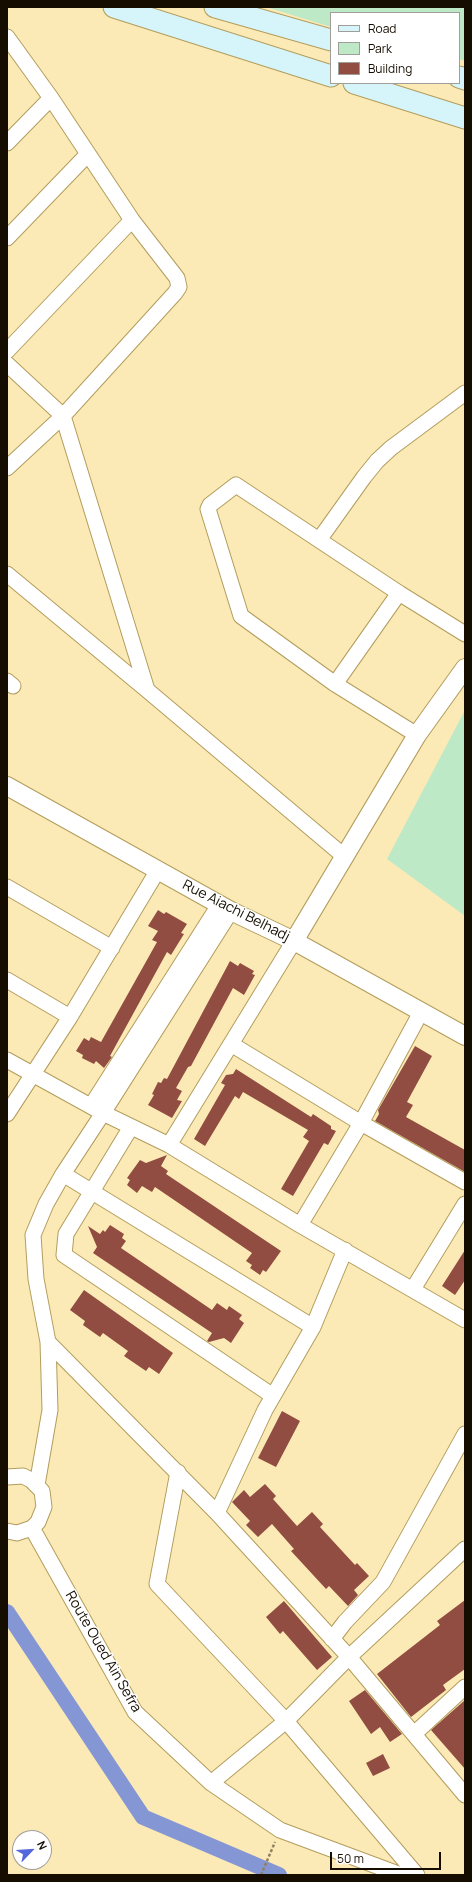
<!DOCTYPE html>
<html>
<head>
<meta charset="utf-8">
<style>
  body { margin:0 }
  #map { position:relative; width:472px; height:1882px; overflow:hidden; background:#fceab6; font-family:Manrope,sans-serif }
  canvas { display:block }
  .frame { position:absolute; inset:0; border:8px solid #150d00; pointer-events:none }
  .legend { position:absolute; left:330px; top:12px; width:130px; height:72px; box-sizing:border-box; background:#fff; border:1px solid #a19e99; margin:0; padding:5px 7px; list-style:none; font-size:12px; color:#150d00 }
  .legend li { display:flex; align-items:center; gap:8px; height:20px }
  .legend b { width:20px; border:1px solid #a19e99 }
  .north { position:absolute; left:12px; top:1830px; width:40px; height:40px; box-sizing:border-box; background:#fff; border:1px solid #a19e99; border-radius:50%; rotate:65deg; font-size:11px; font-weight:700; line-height:16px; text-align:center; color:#150d00 }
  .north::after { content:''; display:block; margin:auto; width:14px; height:18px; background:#5367dd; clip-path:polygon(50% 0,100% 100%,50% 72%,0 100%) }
  .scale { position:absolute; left:330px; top:1852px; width:111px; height:18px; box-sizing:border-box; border:2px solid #150d00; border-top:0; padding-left:5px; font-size:12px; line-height:14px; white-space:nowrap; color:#150d00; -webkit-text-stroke:3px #fff; paint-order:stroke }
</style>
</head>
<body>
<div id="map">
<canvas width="472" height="1882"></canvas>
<div class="frame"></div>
<ul class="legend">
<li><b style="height:5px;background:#d6f5fb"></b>Road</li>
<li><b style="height:11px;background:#bde9c7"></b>Park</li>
<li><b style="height:11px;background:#914d41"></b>Building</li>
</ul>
<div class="north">N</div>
<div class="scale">50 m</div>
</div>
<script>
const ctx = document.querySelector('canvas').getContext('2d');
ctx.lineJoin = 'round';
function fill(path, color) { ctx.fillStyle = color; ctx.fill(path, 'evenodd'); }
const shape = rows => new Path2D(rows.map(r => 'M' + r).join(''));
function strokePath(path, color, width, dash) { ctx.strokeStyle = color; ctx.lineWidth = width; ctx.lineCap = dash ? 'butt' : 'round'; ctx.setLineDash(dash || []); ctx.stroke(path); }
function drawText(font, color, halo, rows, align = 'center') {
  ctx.font = font + ' Manrope,sans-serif'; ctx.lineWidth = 3; ctx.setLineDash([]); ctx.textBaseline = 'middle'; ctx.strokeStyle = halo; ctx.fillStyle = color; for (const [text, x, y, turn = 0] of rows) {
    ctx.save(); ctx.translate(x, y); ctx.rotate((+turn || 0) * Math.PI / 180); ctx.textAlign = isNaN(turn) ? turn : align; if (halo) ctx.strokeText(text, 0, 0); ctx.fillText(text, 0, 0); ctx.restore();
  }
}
fill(shape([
  [266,7,465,7,465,61,459,59,459,13,331,13,331,27],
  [465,710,465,916,387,859]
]), '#bde9c7');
strokePath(shape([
  [7,1612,143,1817,279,1875]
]), '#8596d4', 16);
fill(shape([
  [158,910,164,914,166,912,187,924,181,933,184,934,171,955,167,952,110,1056,112,1057,104,1068,96,1061,94,1064,82,1058,83,1055,76,1051,84,1038,89,1041,91,1037,101,1042,157,942,152,940,158,931,148,926],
  [230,961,238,966,240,963,254,971,252,974,255,975,244,995,233,988,191,1066,188,1067,176,1088,182,1091,177,1100,182,1101,172,1118,148,1105,154,1095,152,1094,158,1082,161,1083,164,1078,167,1079],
  [415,1046,432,1056,407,1102,413,1105,406,1117,465,1150,465,1172,375,1121,379,1114,378,1110],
  [236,1069,311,1117,313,1114,331,1126,331,1129,336,1131,328,1145,324,1143,293,1196,281,1189,309,1141,303,1137,308,1130,243,1092,239,1099,235,1096,205,1146,194,1139,225,1085,221,1083,226,1075,233,1074],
  [167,1155,161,1166,168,1171,166,1174,281,1251,266,1272,263,1270,260,1275,250,1268,252,1265,246,1261,252,1253,155,1187,152,1192,142,1186,137,1193,127,1185,130,1180,127,1178,140,1160,146,1163],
  [110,1225,124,1234,122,1238,126,1241,121,1248,212,1310,217,1303,227,1310,229,1306,242,1315,239,1319,244,1323,231,1343,224,1338,209,1342,207,1341,212,1333,93,1253,97,1247,88,1226,100,1234,103,1230,105,1232],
  [465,1250,465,1280,455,1295,442,1286],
  [84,1290,173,1353,159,1374,149,1367,146,1371,124,1356,128,1351,103,1333,100,1337,83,1325,85,1321,70,1310],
  [282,1411,300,1421,276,1467,258,1458],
  [265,1484,276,1496,273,1499,297,1526,312,1512,323,1524,320,1527,355,1565,357,1563,369,1576,354,1590,358,1595,348,1606,329,1586,326,1589,291,1551,294,1549,272,1524,258,1537,246,1525,250,1521,232,1502,244,1490,250,1497],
  [465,1600,465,1669,443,1685,446,1690,411,1717,377,1674,440,1625,437,1621],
  [284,1601,332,1657,317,1670,283,1631,280,1634,266,1617],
  [365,1690,402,1734,390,1742,380,1727,371,1734,349,1701],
  [465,1700,465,1769,431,1730],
  [383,1754,390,1768,373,1776,366,1763]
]), '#914d41');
const minor = shape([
  [7,37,51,98,132,220,177,278,179,287,175,293,63,416,7,468],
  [7,143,51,98],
  [7,238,87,155],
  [7,351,132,220],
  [7,364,63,416,147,690],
  [319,540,364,477,377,461,391,448,465,393],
  [7,574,147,690,345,857],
  [7,681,13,686],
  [335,684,399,593],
  [417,735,335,684,241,616,208,509,210,505,236,485,399,593,465,634],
  [7,887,112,948],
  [7,980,70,1017],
  [231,1044,361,1123,421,1012],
  [7,1060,103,1113,169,1145,300,1225,465,1320],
  [91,1106,219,905],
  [7,1114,70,1017,158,870],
  [131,1127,66,1234,64,1255,273,1396],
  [169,1145,294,941],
  [63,1174,313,1327],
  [300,1225,361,1123,465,1182],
  [413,1289,465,1204],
  [48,1342,217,1513,349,1657,465,1795],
  [178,1472,157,1584,286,1721,417,1875],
  [7,1477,23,1476,31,1480,42,1491,44,1507,38,1522,32,1528,17,1533,7,1531],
  [37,1485,50,1410,48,1342,36,1279,33,1235,46,1204,63,1174,103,1113,231,911],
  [217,1513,265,1410,313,1327,345,1250],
  [32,1528,135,1712,211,1783,280,1830,401,1875],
  [332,1639,345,1622,383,1582,465,1434],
  [414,1734,465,1687],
  [211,1783,286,1721,349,1657,465,1549]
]);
const tertiary = shape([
  [7,786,231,911,294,941,465,1036],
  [294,941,417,735,465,668]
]);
const secondary = shape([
  [114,7,331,76],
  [215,7,331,40],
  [459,77,465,79],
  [354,83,465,118]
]);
strokePath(minor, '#b29d5c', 17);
strokePath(tertiary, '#b29d5c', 20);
strokePath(secondary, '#b29d5c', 23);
strokePath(shape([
  [261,1875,275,1842]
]), '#8e8160', 2.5, [3, 2]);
strokePath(minor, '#fff', 15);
strokePath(tertiary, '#fff', 18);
strokePath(secondary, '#d6f5fb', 21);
drawText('14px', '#150d00', '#fff', [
  ["Rue Aiachi Belhadj",236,911,27],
  ["Route Oued Ain Sefra",103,1652,60]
]);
</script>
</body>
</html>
